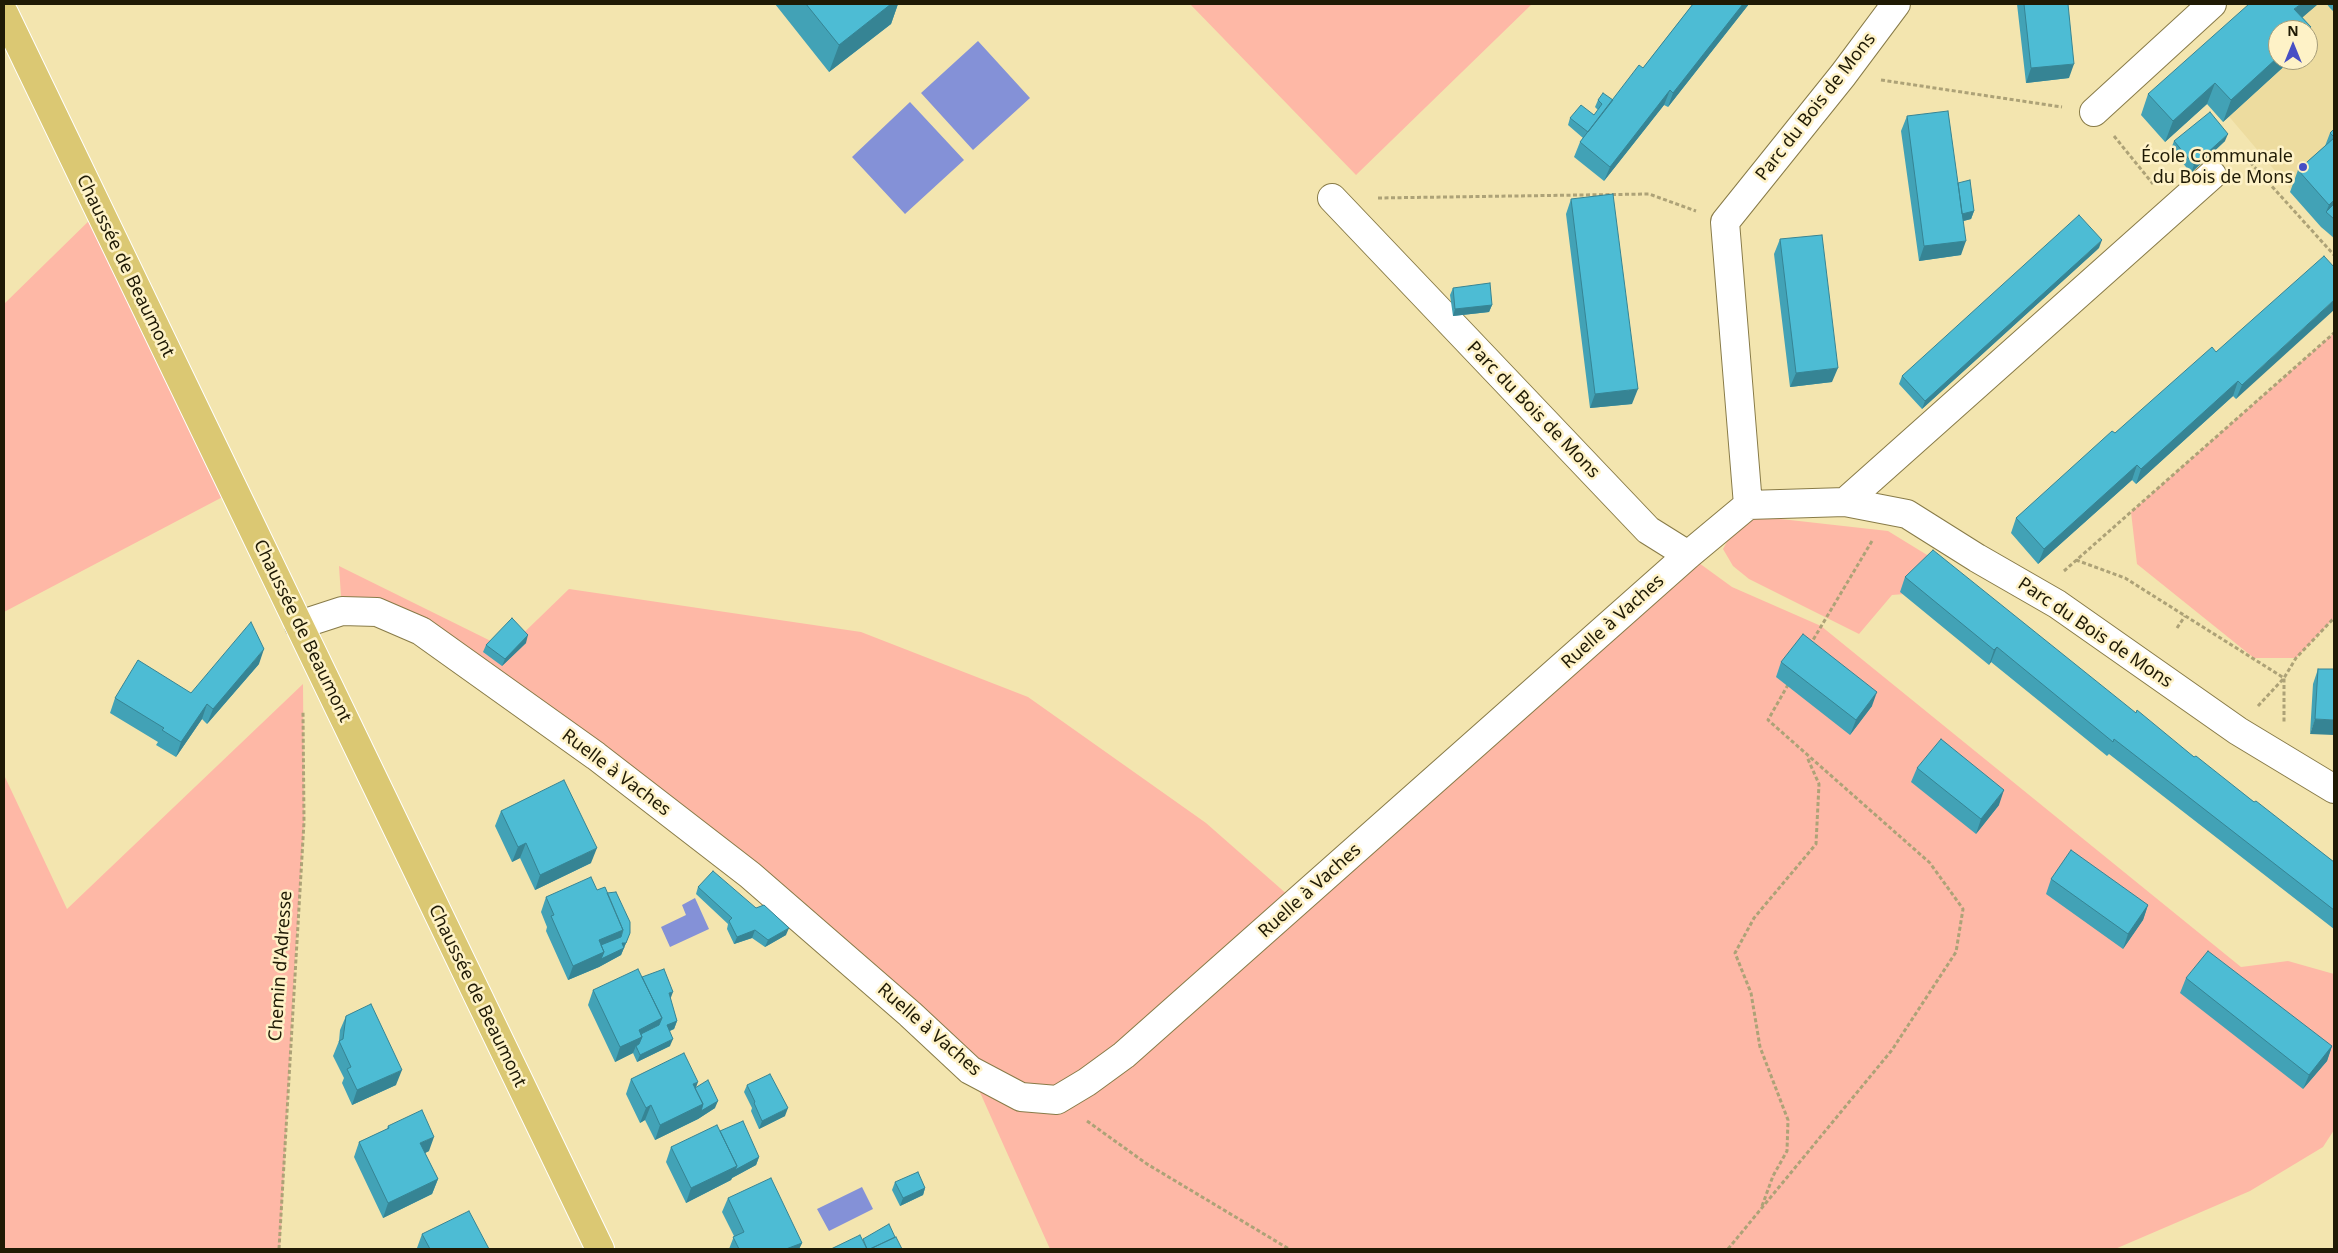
<!DOCTYPE html>
<html>
<head>
<meta charset="utf-8">
<style>
  body { margin:0 }
  #map { position:relative; width:2338px; height:1253px; overflow:hidden; background:#f3e5af; font-family:"Noto Sans",sans-serif }
  canvas { display:block }
  .frame { position:absolute; inset:0; border:5px solid #1f1a05; pointer-events:none }
  .north { position:absolute; left:2268px; top:20px; width:50px; height:50px; box-sizing:border-box; background:#fef2c7; border:1px solid #a59c79; border-radius:50%; rotate:0deg; font-size:14px; font-weight:700; line-height:20px; text-align:center; color:#1f1a05 }
  .north::after { content:''; display:block; margin:auto; width:18px; height:22px; background:#474fc4; clip-path:polygon(50% 0,100% 100%,50% 72%,0 100%) }
</style>
</head>
<body>
<div id="map">
<canvas width="2338" height="1253"></canvas>
<div class="frame"></div>
<div class="north">N</div>
</div>
<script>
const ctx = document.querySelector('canvas').getContext('2d');
ctx.lineJoin = 'round';
function fill(path, color) { ctx.fillStyle = color; ctx.fill(path, 'evenodd'); }
const shape = rows => new Path2D(rows.map(r => 'M' + r).join(''));
function strokePath(path, color, width, dash) { ctx.strokeStyle = color; ctx.lineWidth = width; ctx.lineCap = dash ? 'butt' : 'round'; ctx.setLineDash(dash || []); ctx.stroke(path); }
function drawText(font, color, halo, rows, align = 'center') {
  ctx.font = font + ' "Noto Sans",sans-serif'; ctx.lineWidth = 5; ctx.setLineDash([]); ctx.textBaseline = 'middle'; ctx.strokeStyle = halo; ctx.fillStyle = color; for (const [text, x, y, turn = 0] of rows) {
    ctx.save(); ctx.translate(x, y); ctx.rotate((+turn || 0) * Math.PI / 180); ctx.textAlign = isNaN(turn) ? turn : align; if (halo) ctx.strokeText(text, 0, 0); ctx.fillText(text, 0, 0); ctx.restore();
  }
}
fill(shape([
  [2309,4,2334,4,2334,240,2209,93,2278,60,2308,60,2308,30,2279,30]
]), '#eddc9f');
fill(shape([
  [1190,4,1532,4,1356,175],
  [99,211,234,491,4,612,4,304],
  [2334,333,2334,618,2296,658,2254,658,2137,564,2131,512],
  [1753,519,1781,519,1888,531,1932,558,1904,594,1892,595,1859,634,1749,579,1733,566,1723,549,1729,538],
  [1688,555,1732,587,1821,626,2241,967,2288,961,2334,974,2334,1130,2323,1147,2250,1191,2115,1249,1050,1249,970,1070,910,1014,421,631,342,611,339,566,507,649,569,589,861,632,1028,697,1206,823,1297,903],
  [303,684,304,822,294,976,280,1249,4,1249,4,775,67,909]
]), '#feb8a6');
fill(shape([
  [978,41,1030,98,973,150,921,93],
  [910,102,964,160,905,214,852,157],
  [695,898,709,929,670,947,661,927,686,915,682,905],
  [862,1187,873,1209,829,1231,817,1209]
]), '#8491d7');
const minor = shape([
  [2094,112,2212,4],
  [1332,198,1648,530,1688,555],
  [1845,502,1907,514,1977,558,2057,604,2238,731,2334,789],
  [1748,505,1725,222,1843,75,1896,4],
  [299,625,342,611,377,612,421,631,596,756,750,875,910,1014,970,1070,1021,1097,1057,1100,1087,1082,1124,1055,1688,555,1748,505,1845,502,2212,175]
]);
const primary = shape([
  [4,13,600,1249]
]);
strokePath(minor, '#887b48', 30);
strokePath(primary, '#fff', 30);
strokePath(shape([
  [1881,80,2062,107],
  [2114,136,2153,184],
  [2237,154,2240,151,2334,255],
  [1378,198,1649,194,1696,211],
  [2076,560,2125,578,2284,678,2284,722],
  [2064,571,2334,333],
  [2177,628,2185,616],
  [1810,645,1872,541],
  [2258,706,2284,678,2296,658,2334,618],
  [1087,1121,1147,1164,1289,1249],
  [1762,1206,1773,1176,1787,1151,1788,1120,1760,1047,1751,993,1735,953,1754,918,1816,844,1819,784,1807,757],
  [279,1249,304,822,303,711],
  [1728,1249,1892,1050,1956,952,1963,909,1930,863,1768,720,1789,683]
]), '#ada277', 3, [4, 2.5]);
strokePath(minor, '#fff', 28);
strokePath(primary, '#dbc873', 28);
fill(shape([
  [775,4,898,4,891,24,829,72],
  [1693,4,1749,4,1668,107,1664,105,1604,181,1574,157,1580,142,1583,138,1568,125,1570,118,1594,115,1598,110,1595,107,1598,100,1613,100,1643,68],
  [2017,4,2068,4,2069,78,2026,83],
  [2318,4,2302,17,2311,27,2308,36,2308,30,2278,60,2291,60,2223,122,2207,104,2165,142,2141,115,2148,94],
  [2327,4,2334,4,2334,12,2329,7],
  [1907,116,1958,183,1974,211,1971,219,1963,221,1961,255,1919,261,1901,131],
  [2334,129,2334,238,2321,227,2290,192,2298,170,2325,146,2330,133],
  [2174,141,2225,141,2191,173,2171,149],
  [1571,199,1632,404,1590,408,1566,214],
  [1780,239,1832,382,1790,387,1774,254],
  [2099,248,1922,409,1899,384,1902,376],
  [2334,267,2236,399,2233,396,2136,484,2132,480,2038,564,2011,533,2016,518,2115,433,2216,352],
  [1453,288,1492,305,1489,312,1453,316,1450,295],
  [1905,577,2136,713,2254,802,2334,862,2334,929,2109,754,2107,756,1991,662,1989,665,1900,592],
  [526,643,502,666,483,652,486,645],
  [1781,662,1872,706,1850,735,1776,677],
  [259,664,207,724,202,719,176,757,156,745,158,742,110,713,115,698,191,693],
  [2318,669,2334,669,2310,734,2313,684],
  [1917,768,1999,805,1976,834,1911,782],
  [501,811,591,863,535,890,520,858,512,862,495,826],
  [2051,879,2148,905,2143,920,2123,949,2046,894],
  [698,887,786,935,765,947,752,938,734,944,727,929,728,924,696,894],
  [597,890,627,941,621,955,599,967,568,980,546,931,547,927,541,912,546,897],
  [642,977,670,999,677,1021,674,1029,670,1031,670,1046,637,1062,633,1053,615,1062,588,1005,593,990],
  [2186,978,2332,1046,2327,1061,2303,1089,2180,993],
  [346,1016,396,1085,352,1105,342,1083,344,1078,333,1056,339,1041,340,1030],
  [631,1079,696,1088,715,1108,698,1119,655,1140,645,1120,640,1123,626,1094],
  [747,1085,785,1116,759,1129,751,1111,752,1108,744,1092],
  [388,1126,429,1151,425,1153,438,1179,432,1194,383,1218,354,1157,359,1142,387,1129],
  [720,1131,759,1157,756,1165,732,1178,731,1180,686,1203,666,1162,671,1147],
  [895,1182,925,1188,923,1195,900,1206,892,1190],
  [728,1198,802,1243,799,1249,729,1249,734,1236,722,1212],
  [422,1234,489,1249,418,1249,417,1248]
]), '#42a2b6');
fill(shape([
  [891,4,898,4,891,24,829,72,839,45],
  [1743,4,1749,4,1668,107,1673,93],
  [2301,4,2318,4,2288,30,2294,9],
  [2278,57,2278,60,2291,60,2223,122,2231,100],
  [2074,64,2069,78,2026,83,2031,68],
  [2215,83,2207,104,2165,142,2173,121],
  [1670,90,1664,105,1604,181,1610,167],
  [2228,134,2225,141,2191,173,2194,165],
  [2334,200,2334,214,2326,212,2329,205],
  [1974,211,1971,219,1956,223,1959,215],
  [2102,240,2099,248,1922,409,1925,401],
  [1966,241,1961,255,1919,261,1924,246],
  [2334,300,2334,310,2236,399,2242,385],
  [1492,305,1489,312,1453,316,1455,309],
  [1838,368,1832,382,1790,387,1796,373],
  [2238,381,2233,396,2136,484,2141,469],
  [1638,389,1632,404,1590,408,1595,394],
  [2137,465,2132,480,2038,564,2044,549],
  [528,635,526,643,502,666,505,659],
  [1997,647,1991,662,1989,665,1994,650],
  [264,649,259,664,207,724,213,709],
  [1877,692,1872,706,1850,735,1856,720],
  [207,704,202,719,176,757,181,742],
  [2315,719,2334,720,2334,735,2310,734],
  [2004,790,1999,805,1976,834,1981,819],
  [526,843,520,858,512,862,518,847],
  [597,848,591,863,535,890,540,875],
  [2148,905,2143,920,2123,949,2128,934],
  [789,928,786,935,765,947,768,940],
  [623,930,618,944,599,953,599,940],
  [755,930,752,938,734,944,737,937],
  [630,933,621,955,599,967,568,980,573,966,622,943],
  [673,992,670,1000,669,993],
  [662,1018,656,1033,637,1050,636,1046,633,1053,615,1062,620,1047,639,1030],
  [677,1021,674,1029,664,1033,667,1025],
  [673,1039,670,1046,637,1062,640,1055],
  [2332,1046,2327,1061,2303,1089,2309,1075],
  [402,1070,396,1085,352,1105,357,1090],
  [698,1082,693,1096,693,1084],
  [718,1101,715,1108,698,1119,655,1140,660,1125,703,1104],
  [651,1105,645,1120,640,1123,646,1108],
  [788,1108,785,1116,759,1129,762,1121],
  [434,1137,429,1151,415,1158,420,1143],
  [759,1157,756,1165,732,1178,731,1180,686,1203,691,1188,737,1166],
  [438,1179,432,1194,383,1218,388,1203],
  [925,1188,923,1195,900,1206,903,1198],
  [802,1243,799,1249,786,1249]
]), '#368494');
const building = shape([
  [806,4,891,4,839,45,806,4],
  [1693,4,1743,4,1673,93,1670,90,1610,167,1580,142,1639,65,1643,68,1693,4],
  [2024,4,2068,4,2074,64,2031,68,2024,4],
  [2249,4,2301,4,2294,9,2311,27,2308,30,2278,30,2278,57,2231,100,2215,83,2173,121,2148,94,2249,4],
  [1603,93,1613,100,1588,132,1570,118,1581,105,1594,115,1602,104,1598,100,1603,93],
  [1948,111,1966,241,1924,246,1907,116,1948,111],
  [2210,112,2228,134,2194,165,2174,141,2210,112],
  [2334,129,2334,137,2330,133,2334,129],
  [2334,138,2334,200,2329,205,2298,170,2334,138],
  [1970,180,1974,211,1962,214,1958,183,1970,180],
  [1613,194,1638,389,1595,394,1571,199,1613,194],
  [2334,204,2334,219,2326,212,2334,204],
  [2079,215,2102,240,1925,401,1902,376,2079,215],
  [1822,235,1838,368,1796,373,1780,239,1822,235],
  [2324,256,2334,267,2334,300,2242,385,2238,381,2141,469,2137,465,2044,549,2016,518,2112,431,2115,433,2212,347,2216,352,2324,256],
  [1490,283,1492,305,1455,309,1453,288,1490,283],
  [1933,550,2136,713,2137,710,2194,757,2196,756,2254,802,2256,801,2334,862,2334,910,2114,739,2113,742,1997,647,1994,650,1905,577,1933,550],
  [512,618,528,635,505,659,486,645,512,618],
  [251,622,264,649,213,709,207,704,181,742,162,730,164,728,115,698,138,660,191,693,251,622],
  [1803,634,1877,692,1856,720,1781,662,1803,634],
  [2318,669,2334,669,2334,720,2315,719,2318,669],
  [1941,739,2004,790,1981,819,1917,768,1941,739],
  [564,780,597,848,540,875,526,843,518,847,501,811,564,780],
  [2071,850,2148,905,2128,934,2051,879,2071,850],
  [713,871,756,908,764,905,789,928,768,940,755,930,737,937,729,921,732,918,698,887,713,871],
  [591,877,597,890,605,887,623,930,599,940,604,952,573,966,551,916,554,915,546,897,591,877],
  [616,892,630,922,630,933,626,943,622,943,624,948,601,959,604,952,601,945,621,937,623,930,607,893,616,892],
  [2208,951,2332,1046,2309,1075,2186,978,2208,951],
  [638,969,662,1018,639,1030,642,1037,620,1047,593,990,638,969],
  [664,969,673,992,669,993,677,1021,667,1025,673,1039,640,1055,636,1046,639,1044,642,1037,641,1034,659,1025,662,1018,642,977,664,969],
  [371,1004,402,1070,357,1090,347,1069,351,1067,339,1041,343,1039,346,1016,371,1004],
  [684,1053,698,1082,693,1084,703,1104,660,1125,651,1105,646,1108,631,1079,684,1053],
  [770,1074,788,1108,762,1121,754,1103,755,1102,747,1085,770,1074],
  [708,1080,718,1101,701,1111,703,1104,695,1088,708,1080],
  [422,1110,434,1137,420,1143,438,1179,388,1203,359,1142,389,1128,388,1126,422,1110],
  [743,1121,759,1157,735,1170,737,1166,720,1131,743,1121],
  [717,1125,737,1166,691,1188,671,1147,717,1125],
  [918,1172,925,1188,903,1198,895,1182,918,1172],
  [771,1178,802,1243,786,1249,739,1249,733,1237,744,1232,728,1198,771,1178],
  [469,1211,489,1249,430,1249,422,1234,469,1211],
  [889,1224,895,1237,870,1249,867,1249,863,1239,889,1224],
  [860,1235,867,1249,831,1249,860,1235],
  [896,1237,902,1249,870,1249,896,1237]
]);
fill(building, '#4dbcd4');
strokePath(building, '#368494', 1);
for (const [x, y, r, color] of [
  [2303,167,5,"#474fc4"]
]) { const dot = new Path2D(); dot.arc(x, y, r, 0, 2 * Math.PI); ctx.fillStyle = color; ctx.fill(dot); strokePath(dot, '#fef2c7', 2); }
drawText('18px', '#1f1a05', '#fef2c7', [
  ["Parc du Bois de Mons",1816,107,-52],
  ["Chaussée de Beaumont",125,266,64],
  ["Parc du Bois de Mons",1533,410,46],
  ["Ruelle à Vaches",1613,622,-42],
  ["Chaussée de Beaumont",302,631,64],
  ["Parc du Bois de Mons",2095,633,34],
  ["Ruelle à Vaches",616,773,37],
  ["Ruelle à Vaches",1310,891,-42],
  ["Chemin d'Adresse",281,966,-86],
  ["Chaussée de Beaumont",477,996,64],
  ["Ruelle à Vaches",929,1030,41]
]);
drawText('18px', '#1f1a05', '#fef2c7', [
  ["École Communale",2293,157],
  ["du Bois de Mons",2293,178]
], 'right');
</script>
</body>
</html>
